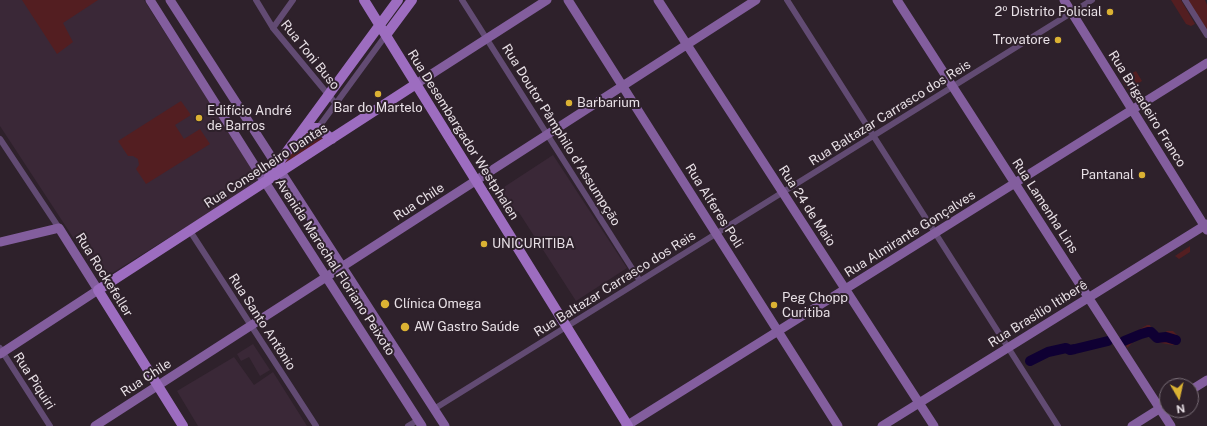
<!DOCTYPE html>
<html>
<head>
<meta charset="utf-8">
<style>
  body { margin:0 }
  #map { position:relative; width:1207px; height:426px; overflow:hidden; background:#2e212b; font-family:"Public Sans",sans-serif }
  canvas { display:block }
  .north { position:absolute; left:1159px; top:378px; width:40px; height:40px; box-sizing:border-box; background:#2e212b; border:1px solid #786d76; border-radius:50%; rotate:171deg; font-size:11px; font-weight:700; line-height:16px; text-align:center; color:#e8e0e6 }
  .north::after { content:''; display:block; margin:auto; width:14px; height:18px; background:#dbb233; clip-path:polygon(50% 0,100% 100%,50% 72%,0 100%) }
</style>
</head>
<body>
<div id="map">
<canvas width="1207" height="426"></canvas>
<div class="north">N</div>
</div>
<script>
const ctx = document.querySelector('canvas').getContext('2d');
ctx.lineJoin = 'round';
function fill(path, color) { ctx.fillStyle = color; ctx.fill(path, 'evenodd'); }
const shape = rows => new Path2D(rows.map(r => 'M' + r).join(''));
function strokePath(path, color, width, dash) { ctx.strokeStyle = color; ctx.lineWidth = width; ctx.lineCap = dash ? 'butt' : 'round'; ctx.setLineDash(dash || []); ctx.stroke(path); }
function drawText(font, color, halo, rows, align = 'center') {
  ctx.font = font + ' "Public Sans",sans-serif'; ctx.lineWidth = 4; ctx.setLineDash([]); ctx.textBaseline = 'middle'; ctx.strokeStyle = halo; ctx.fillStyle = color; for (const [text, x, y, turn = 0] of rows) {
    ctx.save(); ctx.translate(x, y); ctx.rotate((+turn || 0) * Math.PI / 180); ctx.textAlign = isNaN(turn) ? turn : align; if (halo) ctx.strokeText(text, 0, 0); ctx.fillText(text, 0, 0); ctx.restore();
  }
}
fill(shape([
  [0,0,144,0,260,181,101,280,0,126],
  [553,155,627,268,576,301,518,211,513,214,498,191],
  [253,344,270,370,260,376,249,357,241,361,237,354],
  [234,357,254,385,273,372,307,426,198,426,177,391]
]), '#3a2837');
fill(shape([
  [22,0,98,0,63,23,73,42,57,54],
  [1171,0,1181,0,1195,24,1191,26,1186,24],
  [1184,0,1205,0,1207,5,1207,37],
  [1136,71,1142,81,1128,90,1121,79],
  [181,101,191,115,175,125,184,139,200,129,210,144,146,184,136,169,139,165,138,159,133,156,128,156,118,141],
  [305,133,315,133,318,134,324,140,284,166,283,164],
  [1190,246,1190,252,1179,259,1175,256],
  [1147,325,1150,325,1152,330,1156,333,1162,335,1167,331,1173,331,1177,335,1180,340,1173,345,1155,342,1148,335,1145,335,1133,339,1132,343,1127,348,1124,338]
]), '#531e21');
strokePath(shape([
  [1124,341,1141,334,1148,332,1151,332,1157,338,1166,337,1176,340],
  [1030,361,1048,352,1066,348,1070,350,1075,349,1108,341]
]), '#0f0033', 10);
strokePath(shape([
  [256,0,273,28,336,104],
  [462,0,640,281],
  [787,0,1058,426],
  [1185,0,1207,35],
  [273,28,293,0],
  [318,128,386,35],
  [0,139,59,228],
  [190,231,316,426],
  [0,348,50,426],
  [434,409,1092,0],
  [408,426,418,420]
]), '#624b73', 6);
strokePath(shape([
  [150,0,265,182,422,426],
  [170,0,445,426],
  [568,0,838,426],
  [658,0,934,426],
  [897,0,1171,426],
  [1064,0,1207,230],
  [416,84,547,0],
  [0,242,59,228,98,290,0,354],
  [1191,390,1207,380],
  [95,426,756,0],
  [626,426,1207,63],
  [882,426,1207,224],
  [1132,426,1167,404]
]), '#835e9e', 9);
strokePath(shape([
  [364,0,628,426],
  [386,35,412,0],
  [305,128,318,128,332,139],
  [269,176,398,0],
  [183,426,98,290,416,84]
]), '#9d6dc0', 10);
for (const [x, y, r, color] of [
  [1110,12,4,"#dbb233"],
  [1058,40,4,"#dbb233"],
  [378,94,4,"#dbb233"],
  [569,103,4,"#dbb233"],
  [199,118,4,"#dbb233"],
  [1142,175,4,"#dbb233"],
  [484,244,4,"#dbb233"],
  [385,304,5,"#dbb233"],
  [774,305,4,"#dbb233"],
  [405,327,5,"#dbb233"]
]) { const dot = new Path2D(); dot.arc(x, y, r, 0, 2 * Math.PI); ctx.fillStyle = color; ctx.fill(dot); strokePath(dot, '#2e212b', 1.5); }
drawText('13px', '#e8e0e6', '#2e212b', [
  ["2º Distrito Policial",1102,12,"right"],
  ["Trovatore",1050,40,"right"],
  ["Barbarium",577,103],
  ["Bar do Martelo",378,108,"center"],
  ["Edifício André",207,111],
  ["de Barros",207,126],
  ["Pantanal",1134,175,"right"],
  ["UNICURITIBA",492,244],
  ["Peg Chopp",782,298],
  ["Curitiba",782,313],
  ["Clínica Omega",394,304],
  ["AW Gastro Saúde",414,327]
], 'left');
drawText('13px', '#e8e0e6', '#2e212b', [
  ["Rua Toni Buso",310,55,51],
  ["Rua Brigadeiro Franco",1147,109,58],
  ["Rua Baltazar Carrasco dos Reis",890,113,-32],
  ["Rua Desembargador Westphalen",463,135,58],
  ["Rua Doutor Pâmphilo d'Assumpção",561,135,58],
  ["Rua Conselheiro Dantas",266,166,-33],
  ["Rua Chile",419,202,-33],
  ["Rua Alferes Poli",714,206,58],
  ["Rua 24 de Maio",807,206,57],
  ["Rua Lamenha Lins",1045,206,57],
  ["Rua Almirante Gonçalves",910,234,-32],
  ["Avenida Marechal Floriano Peixoto",335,267,57],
  ["Rua Rockefeller",104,275,58],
  ["Rua Baltazar Carrasco dos Reis",615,284,-32],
  ["Rua Brasílio Itiberê",1038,314,-32],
  ["Rua Santo Antônio",262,322,57],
  ["Rua Chile",146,378,-33],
  ["Rua Piquiri",34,381,57]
]);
</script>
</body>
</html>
